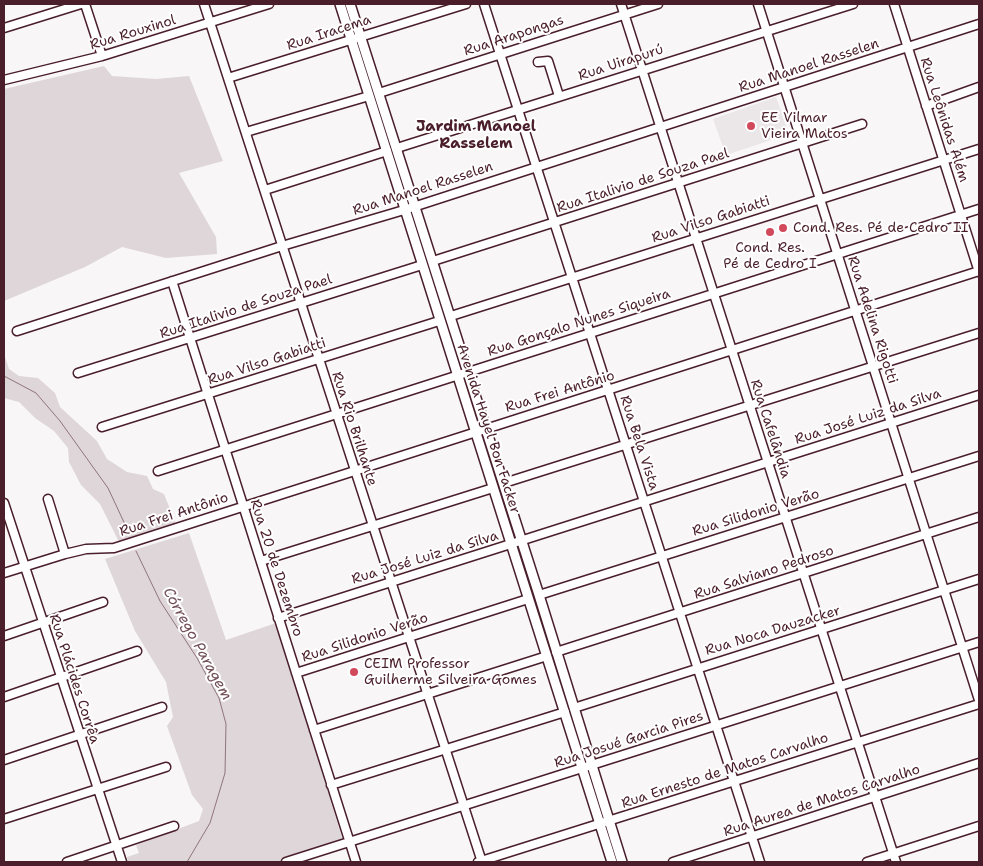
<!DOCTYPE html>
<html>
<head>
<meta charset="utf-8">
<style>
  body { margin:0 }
  #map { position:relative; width:983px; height:866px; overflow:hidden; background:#f8f6f7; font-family:"Shantell Sans",sans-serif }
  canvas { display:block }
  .frame { position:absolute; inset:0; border:5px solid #4a1f2b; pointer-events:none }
</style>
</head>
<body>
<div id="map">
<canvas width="983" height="866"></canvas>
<div class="frame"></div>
</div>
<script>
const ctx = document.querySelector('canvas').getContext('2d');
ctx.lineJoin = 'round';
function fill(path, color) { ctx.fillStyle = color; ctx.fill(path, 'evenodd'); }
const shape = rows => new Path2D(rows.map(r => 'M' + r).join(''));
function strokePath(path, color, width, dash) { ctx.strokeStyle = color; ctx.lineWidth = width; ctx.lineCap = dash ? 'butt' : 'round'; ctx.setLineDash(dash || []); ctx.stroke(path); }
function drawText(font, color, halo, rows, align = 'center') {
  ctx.font = font + ' "Shantell Sans",sans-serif'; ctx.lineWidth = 4; ctx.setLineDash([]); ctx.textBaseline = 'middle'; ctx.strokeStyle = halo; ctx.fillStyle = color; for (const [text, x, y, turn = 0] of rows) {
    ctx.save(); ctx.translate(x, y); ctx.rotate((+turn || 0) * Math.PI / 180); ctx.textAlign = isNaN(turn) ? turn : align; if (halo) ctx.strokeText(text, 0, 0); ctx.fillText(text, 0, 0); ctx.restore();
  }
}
fill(shape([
  [776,97,789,134,726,155,713,119]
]), '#ebe6e8');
fill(shape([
  [104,66,112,76,156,79,189,76,223,161,179,173,216,237,217,254,166,258,122,247,85,267,4,301,4,89],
  [4,354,9,369,19,376,38,378,55,393,60,407,97,441,107,459,127,472,147,476,153,489,164,494,176,524,119,542,100,504,81,485,69,462,68,448,54,431,35,418,19,402,4,398],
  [189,533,226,640,276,623,343,841,277,862,128,862,127,857,139,853,136,845,199,821,203,809,192,795,167,726,173,717,166,682,135,631,105,559]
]), '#ded6d9');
strokePath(shape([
  [4,376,36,393,60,421,108,488,129,533],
  [136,551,160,601,197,658,219,698,226,724,225,773,210,823,187,862]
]), '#8f747b', 1);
const minor = shape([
  [85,4,102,56],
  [204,4,482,862],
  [484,4,760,862],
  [621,4,896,862],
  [758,4,979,700],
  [894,4,979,272],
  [4,28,81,4],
  [538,62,548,61,559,96],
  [228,78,466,4],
  [4,80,102,56,269,4],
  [379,93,658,4],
  [926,106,979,87],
  [246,132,369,96],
  [397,148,853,4],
  [265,190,387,151],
  [433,261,862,124],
  [172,281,356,862],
  [451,316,979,149],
  [17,331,282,246,404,210,979,24],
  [78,373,422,265],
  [102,427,439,321],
  [158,471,979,209],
  [504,483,979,333],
  [48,499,65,554],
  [4,503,122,862],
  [261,561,493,488],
  [4,573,65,554,86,549,114,548,979,271],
  [539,595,979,456],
  [278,618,979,395],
  [4,636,103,602],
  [556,652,979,517],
  [296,673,528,599],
  [4,697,137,651],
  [574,708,979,579],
  [314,730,547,656],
  [4,760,162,707],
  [331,785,565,712],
  [4,819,166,767],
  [67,862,174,826],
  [286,862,979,642],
  [478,862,979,704],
  [673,862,979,763],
  [867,862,979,826]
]);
const major = shape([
  [340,4,612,862],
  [350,4,539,595,622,862]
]);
strokePath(minor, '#4a1f2b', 11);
strokePath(major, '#4a1f2b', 12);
strokePath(minor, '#fff', 8);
strokePath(major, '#fff', 9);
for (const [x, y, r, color] of [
  [751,126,5,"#d1495b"],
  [783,228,5,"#d1495b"],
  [770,232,5,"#d1495b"],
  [354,672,5,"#d1495b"]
]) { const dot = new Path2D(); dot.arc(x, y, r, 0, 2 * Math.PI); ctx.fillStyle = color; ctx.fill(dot); strokePath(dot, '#fff', 2); }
drawText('14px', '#4a1f2b', '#fff', [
  ["Rua Rouxinol",133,33,-17],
  ["Rua Iracema",329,33,-18],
  ["Rua Arapongas",514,36,-18],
  ["Rua Uirapurú",621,63,-18],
  ["Rua Manoel Rasselen",809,66,-18],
  ["Rua Leônidas Além",944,120,72],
  ["Rua Italivio de Souza Pael",643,181,-18],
  ["Rua Manoel Rasselen",423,189,-18],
  ["Rua Vilso Gabiatti",711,220,-18],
  ["Rua Italivio de Souza Pael",246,307,-18],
  ["Rua Adelina Rigotti",872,320,72],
  ["Rua Gonçalo Nunes Siqueira",579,323,-18],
  ["Rua Vilso Gabiatti",267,362,-18],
  ["Rua Frei Antônio",560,392,-17],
  ["Rua José Luiz da Silva",868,417,-18],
  ["Rua Rio Brilhante",354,429,72],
  ["Avenida Hayel Bon Facker",488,429,72],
  ["Rua Cafelândia",770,429,72],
  ["Rua Bela Vista",639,443,72],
  ["Rua Silidonio Verão",756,513,-17],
  ["Rua Frei Antônio",174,515,-18],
  ["Rua José Luiz da Silva",425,558,-17],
  ["Rua 20 de Dezembro",276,568,72],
  ["Rua Salviano Pedroso",764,573,-18],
  ["Rua Noca Dauzacker",773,631,-17],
  ["Rua Silidonio Verão",365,638,-18],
  ["Rua Plácides Corrêa",74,679,72],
  ["Rua Josué Garcia Pires",629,740,-18],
  ["Rua Ernesto de Matos Carvalho",725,771,-18],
  ["Rua Aurea de Matos Carvalho",822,801,-18]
]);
drawText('14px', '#4a1f2b', '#fff', [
  ["EE Vilmar",761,118],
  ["Vieira Matos",761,134],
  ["Cond. Res. Pé de Cedro II",793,228],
  ["Cond. Res.",770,248,"center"],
  ["Pé de Cedro I",770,264,"center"],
  ["CEIM Professor",364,664],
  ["Guilherme Silveira Gomes",364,680]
], 'left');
drawText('bold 15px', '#4a1f2b', '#fff', [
  ["Jardim Manoel",476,127],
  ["Rasselem",476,144]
]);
drawText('italic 15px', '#72515a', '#fff', [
  ["Córrego Paragem",197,644,61]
]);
</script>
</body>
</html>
